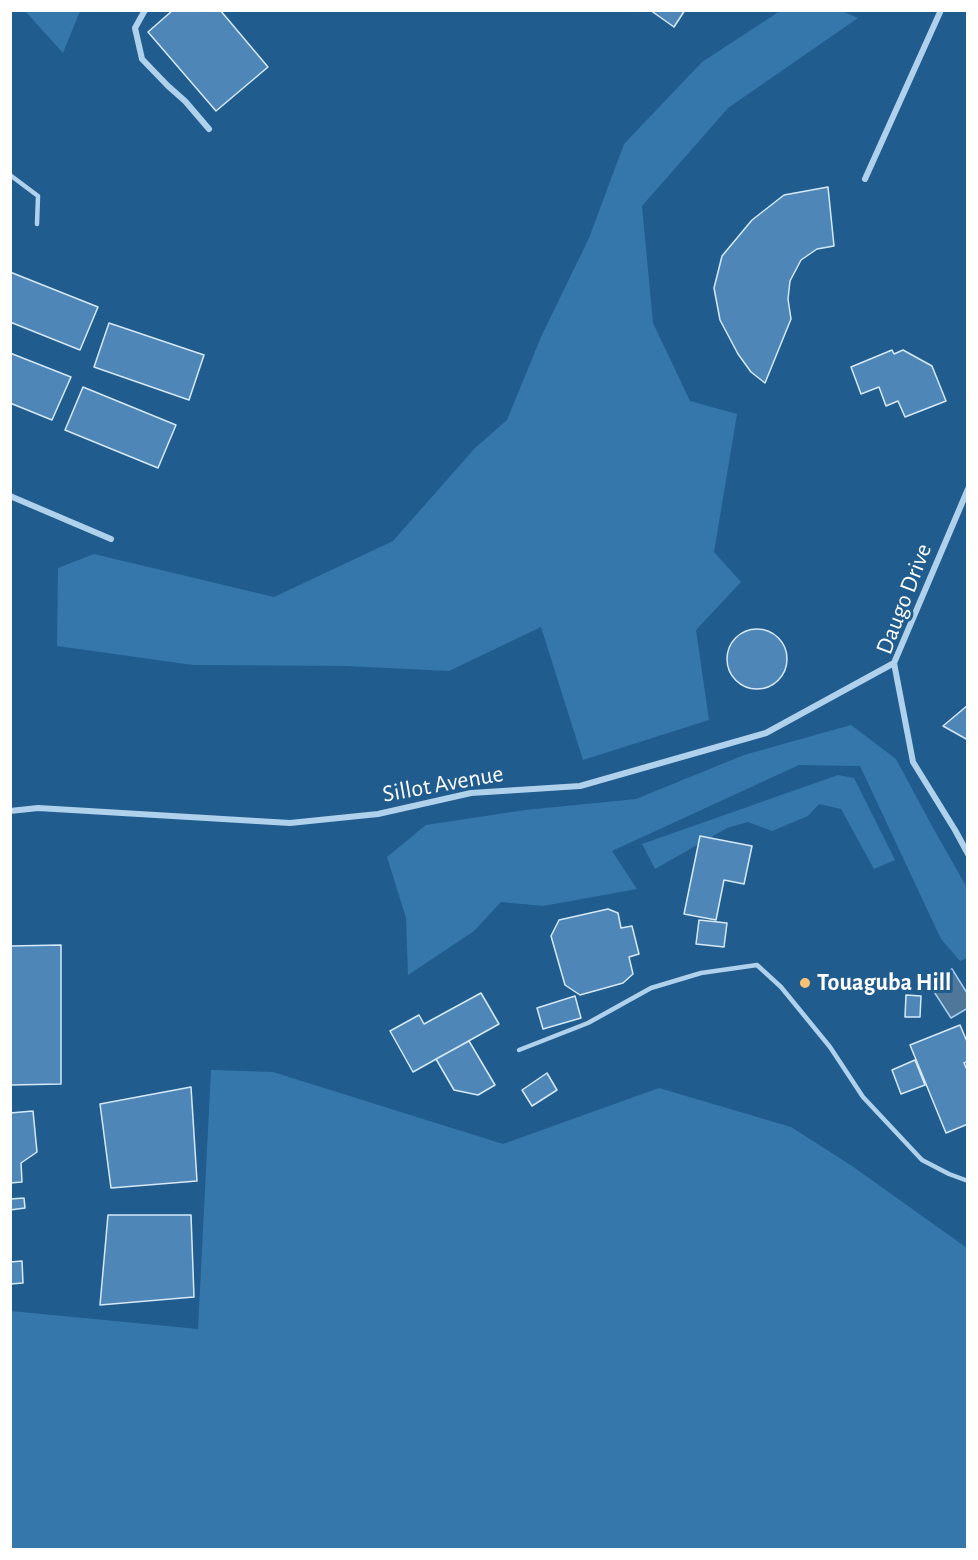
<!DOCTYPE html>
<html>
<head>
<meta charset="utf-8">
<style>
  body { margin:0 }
  #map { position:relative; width:978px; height:1560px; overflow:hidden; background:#215c8e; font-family:"Alegreya Sans",sans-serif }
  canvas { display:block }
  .frame { position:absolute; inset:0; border:12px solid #fff; pointer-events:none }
</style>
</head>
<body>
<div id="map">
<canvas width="978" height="1560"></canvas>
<div class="frame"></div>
</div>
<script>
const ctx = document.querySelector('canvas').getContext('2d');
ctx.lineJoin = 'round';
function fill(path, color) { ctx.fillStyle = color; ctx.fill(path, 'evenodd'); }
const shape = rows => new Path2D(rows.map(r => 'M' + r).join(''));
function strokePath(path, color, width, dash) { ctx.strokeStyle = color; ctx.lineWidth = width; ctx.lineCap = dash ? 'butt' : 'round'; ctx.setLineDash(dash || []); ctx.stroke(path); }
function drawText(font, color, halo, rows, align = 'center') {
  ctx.font = font + ' "Alegreya Sans",sans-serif'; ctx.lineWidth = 6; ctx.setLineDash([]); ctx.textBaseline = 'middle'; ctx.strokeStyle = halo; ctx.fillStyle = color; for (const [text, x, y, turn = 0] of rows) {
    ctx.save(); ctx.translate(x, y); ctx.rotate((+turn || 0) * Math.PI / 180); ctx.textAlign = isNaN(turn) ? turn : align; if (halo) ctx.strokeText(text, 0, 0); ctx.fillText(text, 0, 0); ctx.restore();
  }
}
fill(shape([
  [25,11,80,11,63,53],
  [780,11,842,11,858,18,728,108,642,206,653,323,690,401,737,414,714,552,741,582,696,630,709,720,583,760,541,627,449,671,346,666,193,665,57,646,58,568,94,554,274,597,393,541,475,448,507,420,541,337,589,238,624,144,702,62],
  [851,725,896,759,932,826,967,888,967,958,960,961,941,939,860,766,799,765,612,851,637,889,543,906,501,902,474,931,408,975,406,918,387,857,426,825,525,810,636,799,744,755],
  [838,775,854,778,895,860,874,869,841,809,819,804,808,816,772,831,748,822,727,828,655,869,642,844],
  [211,1070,273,1072,503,1144,659,1088,791,1127,852,1166,967,1248,967,1549,11,1549,11,1311,198,1329]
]), '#3576ab');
const water = shape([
  [952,969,967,993,968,1008,951,1018,929,984,952,969]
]);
fill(water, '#4e779a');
strokePath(water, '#a4ceed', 1.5);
const building = shape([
  [173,10,220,10,268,67,216,111,148,32,173,10],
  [650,10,685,10,674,27,650,10],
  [828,187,834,246,817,249,801,260,790,281,788,299,791,319,765,383,751,372,738,354,720,320,714,288,722,256,752,220,784,195,828,187],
  [10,272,98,307,80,350,10,322,10,272],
  [109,323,204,355,189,400,94,367,109,323],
  [892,350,894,354,903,350,932,366,946,401,905,417,898,401,886,406,879,387,861,394,851,367,892,350],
  [10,353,71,377,52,420,10,403,10,353],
  [83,387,176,425,158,468,65,430,83,387],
  '727 659a30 30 0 1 1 60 0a30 30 0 1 1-60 0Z',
  [968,705,968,740,943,726,968,705],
  [700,836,752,846,744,884,724,880,716,920,684,914,700,836],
  [608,909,618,913,621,928,632,926,639,954,629,957,633,974,623,983,580,995,565,985,551,936,559,920,608,909],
  [699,920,727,923,724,947,696,944,699,920],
  [61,945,61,1084,10,1085,10,946,61,945],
  [481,993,499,1024,413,1072,390,1031,419,1015,424,1024,481,993],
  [906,995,921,996,920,1017,905,1017,906,995],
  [575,996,581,1018,543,1029,537,1008,575,996],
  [960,1025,968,1044,968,1061,964,1063,968,1072,968,1124,946,1133,910,1045,960,1025],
  [469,1041,495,1085,478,1095,454,1090,436,1059,469,1041],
  [915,1060,925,1085,901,1094,892,1070,915,1060],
  [547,1073,557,1090,532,1106,522,1090,547,1073],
  [191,1087,197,1181,111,1188,100,1104,191,1087],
  [33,1111,37,1152,21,1163,22,1182,10,1183,10,1113,33,1111],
  [24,1198,25,1208,10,1210,10,1199,24,1198],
  [108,1215,191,1215,194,1297,100,1305,108,1215],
  [22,1261,23,1283,10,1284,10,1262,22,1261]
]);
fill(building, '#4e87b7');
strokePath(building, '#d5e9f9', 1.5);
strokePath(shape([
  [10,175,38,196,37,224],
  [519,1050,588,1023,651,988,701,973,757,965,781,987,830,1047,863,1097,922,1160,949,1174,968,1181]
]), '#b0d1ec', 4.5);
strokePath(shape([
  [145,10,135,28,142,59,168,86,185,101,209,129],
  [865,179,941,10],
  [968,489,894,663,913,762,955,830,968,854],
  [10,496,111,539],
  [10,811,38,808,290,823,378,814,471,793,580,786,766,733,894,663]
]), '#b0d1ec', 6);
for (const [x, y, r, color] of [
  [805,983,6,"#f9c371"]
]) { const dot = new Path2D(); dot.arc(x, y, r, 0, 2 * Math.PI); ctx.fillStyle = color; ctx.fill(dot); strokePath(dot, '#215c8e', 2); }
drawText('24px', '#fff', '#215c8e', [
  ["Daugo Drive",904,599,-69],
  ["Sillot Avenue",443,784,-10]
]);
drawText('bold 24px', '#fff', '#215c8e', [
  ["Touaguba Hill",817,983]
], 'left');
</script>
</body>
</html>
